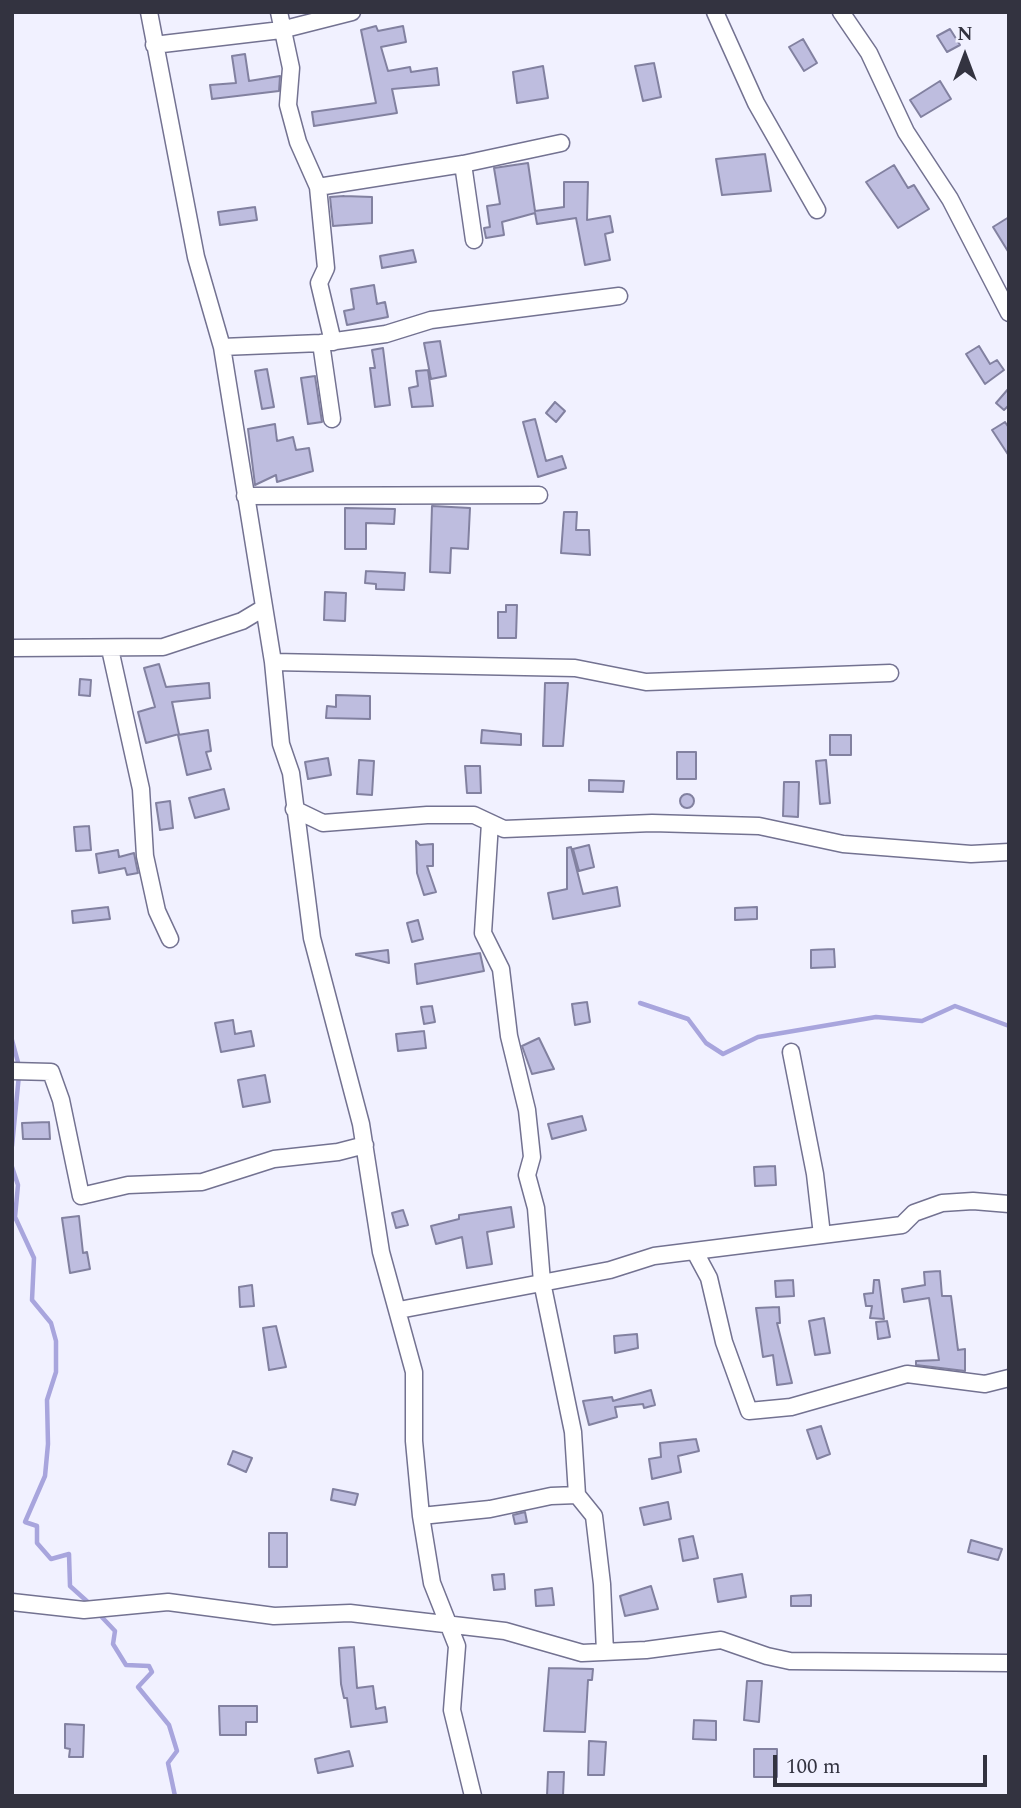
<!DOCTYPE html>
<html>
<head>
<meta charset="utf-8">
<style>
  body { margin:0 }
  #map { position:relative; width:1021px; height:1808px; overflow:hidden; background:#f1f1ff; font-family:Spectral,serif }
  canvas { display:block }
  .frame { position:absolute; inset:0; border:14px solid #333340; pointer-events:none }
  .north { position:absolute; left:930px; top:21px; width:70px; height:70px; -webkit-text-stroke:5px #f1f1ff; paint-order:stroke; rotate:0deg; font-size:19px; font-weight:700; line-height:28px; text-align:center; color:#333340 }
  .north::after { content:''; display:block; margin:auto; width:24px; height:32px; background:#333340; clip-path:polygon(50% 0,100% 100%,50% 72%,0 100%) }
  .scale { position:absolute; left:773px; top:1755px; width:214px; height:32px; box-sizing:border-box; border:4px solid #333340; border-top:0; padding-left:9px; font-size:21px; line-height:24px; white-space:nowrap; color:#333340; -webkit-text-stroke:5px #f1f1ff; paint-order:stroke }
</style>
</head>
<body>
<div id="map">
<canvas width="1021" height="1808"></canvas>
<div class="frame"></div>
<div class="north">N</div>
<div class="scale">100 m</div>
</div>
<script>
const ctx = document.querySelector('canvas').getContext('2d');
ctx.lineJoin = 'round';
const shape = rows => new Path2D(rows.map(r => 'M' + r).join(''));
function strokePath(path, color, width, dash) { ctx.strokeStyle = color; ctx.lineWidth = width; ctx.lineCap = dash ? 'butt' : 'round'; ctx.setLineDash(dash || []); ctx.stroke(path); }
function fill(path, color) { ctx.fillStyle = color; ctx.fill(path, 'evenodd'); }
strokePath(shape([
  [640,1003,688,1019,706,1043,723,1054,758,1037,876,1017,922,1021,955,1006,1009,1026],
  [12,1040,19,1066],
  [12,1146,19,1075],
  [12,1167,18,1185,15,1217,34,1258,32,1300,51,1323,56,1341,56,1372,47,1400,48,1444,45,1476,25,1522,37,1526,37,1543,51,1559,69,1554,70,1586,90,1604],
  [98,1613,115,1631,113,1644,126,1665,149,1666,152,1672,138,1687,169,1725,177,1751,168,1763,175,1796]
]), '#a8a5dd', 4.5);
const building = shape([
  [376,26,378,31,403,26,406,42,381,47,388,71,410,67,411,72,437,68,439,85,392,89,397,113,314,126,312,112,376,103,361,30,376,26],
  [950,29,960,45,947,52,937,36,950,29],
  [803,39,817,63,804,71,789,47,803,39],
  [245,54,249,81,280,76,279,91,212,99,210,85,236,83,232,56,245,54],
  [654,63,661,97,643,101,635,66,654,63],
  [543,66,548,98,517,103,513,72,543,66],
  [940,81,951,99,921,117,910,100,940,81],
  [765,154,771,191,722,195,716,159,765,154],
  [528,163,535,211,564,207,564,182,588,182,587,220,610,216,613,232,605,234,610,260,585,265,576,218,537,224,535,213,502,222,504,235,486,238,484,228,490,227,487,206,500,204,494,168,528,163],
  [894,165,908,188,914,185,929,209,898,228,866,182,894,165],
  [344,196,372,197,372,223,333,226,330,197,344,196],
  [255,207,257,220,220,225,218,212,255,207],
  [1009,217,1009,253,993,227,1009,217],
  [413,250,416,262,382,268,380,256,413,250],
  [374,285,377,304,385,302,388,317,347,325,344,311,354,309,351,289,374,285],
  [440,341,446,376,431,379,424,343,440,341],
  [979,346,990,364,997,360,1004,370,985,384,966,354,979,346],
  [383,348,390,405,375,407,370,368,375,368,372,350,383,348],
  [267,369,274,407,262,409,255,371,267,369],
  [428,370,433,406,412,407,409,388,418,386,416,371,428,370],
  [315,376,322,422,308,424,301,378,315,376],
  [1009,388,1009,405,1004,410,996,403,1009,388],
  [555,402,565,411,556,422,546,413,555,402],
  [535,419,546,461,562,456,566,468,538,477,523,422,535,419],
  [1005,422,1009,428,1009,456,992,430,1005,422],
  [275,424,277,441,293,437,296,450,309,448,313,471,277,482,276,475,255,485,248,429,275,424],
  [432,506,470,508,468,549,451,548,450,573,430,572,432,506],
  [345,508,395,509,394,524,366,523,366,549,345,549,345,508],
  [564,512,577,512,576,530,589,530,590,555,561,553,564,512],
  [366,571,405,573,404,590,376,589,376,584,365,583,366,571],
  [325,592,346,593,345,621,324,620,325,592],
  [506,605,517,605,516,638,498,638,498,612,506,612,506,605],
  [159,664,166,687,209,683,210,698,172,702,179,734,146,743,138,712,155,707,144,668,159,664],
  [80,679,91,680,90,696,79,695,80,679],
  [545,683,568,683,563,746,543,746,545,683],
  [336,695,370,696,370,719,326,718,327,706,336,707,336,695],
  [208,730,211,751,206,752,211,769,187,775,178,735,208,730],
  [482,730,521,734,521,745,481,743,482,730],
  [830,735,851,735,851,755,830,755,830,735],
  [677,752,696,752,696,779,677,779,677,752],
  [328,758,331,775,308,779,305,762,328,758],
  [359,760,374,761,372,795,357,794,359,760],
  [826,760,830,803,820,804,816,761,826,760],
  [465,766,480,766,481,793,467,793,465,766],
  [589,780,624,781,623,792,589,791,589,780],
  [784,782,799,782,798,817,783,816,784,782],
  [224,789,229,809,195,818,189,798,224,789],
  '680 801a7 7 0 1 1 14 0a7 7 0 1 1-14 0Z',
  [170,801,173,828,160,830,156,803,170,801],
  [89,826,91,850,76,851,74,827,89,826],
  [416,841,420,845,433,844,433,866,427,866,436,892,424,895,417,873,416,841],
  [589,845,594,867,579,871,573,849,589,845],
  [571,847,583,894,617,887,620,906,553,919,548,893,567,889,567,848,571,847],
  [118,850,119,857,134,853,138,873,127,875,125,868,99,873,96,854,118,850],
  [108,907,110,919,73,923,72,911,108,907],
  [757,907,757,919,735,920,735,908,757,907],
  [418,920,423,939,412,942,407,923,418,920],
  [834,949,835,967,811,968,811,950,834,949],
  [388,950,389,963,356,955,356,954,388,950],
  [480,953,484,971,417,984,415,964,480,953],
  [587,1002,590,1022,575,1025,572,1004,587,1002],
  [432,1006,435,1022,424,1024,421,1007,432,1006],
  [233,1020,235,1034,251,1031,254,1046,221,1052,215,1023,233,1020],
  [424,1031,426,1048,398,1051,396,1034,424,1031],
  [539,1038,554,1069,532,1074,522,1046,539,1038],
  [265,1075,270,1102,243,1107,238,1080,265,1075],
  [582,1116,586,1130,552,1139,548,1124,582,1116],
  [49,1122,50,1139,23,1139,22,1123,49,1122],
  [775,1166,776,1185,755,1186,754,1167,775,1166],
  [511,1207,514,1227,487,1232,492,1264,467,1268,462,1237,436,1244,431,1226,459,1219,459,1215,511,1207],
  [403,1210,408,1225,396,1228,392,1213,403,1210],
  [79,1216,83,1253,87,1252,90,1269,70,1273,62,1218,79,1216],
  [940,1271,942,1296,951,1296,958,1350,965,1349,965,1371,916,1365,916,1361,939,1360,929,1298,904,1302,902,1289,925,1285,924,1272,940,1271],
  [793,1280,794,1296,776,1297,775,1281,793,1280],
  [874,1280,879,1280,884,1319,870,1318,872,1306,866,1306,864,1294,873,1293,874,1280],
  [252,1285,254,1306,240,1307,239,1287,252,1285],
  [779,1307,780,1323,777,1323,792,1383,777,1385,773,1355,763,1357,756,1308,779,1307],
  [824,1318,830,1353,815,1355,809,1321,824,1318],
  [887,1321,890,1337,878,1339,876,1322,887,1321],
  [276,1326,286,1367,269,1370,263,1328,276,1326],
  [637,1334,638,1348,615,1353,614,1336,637,1334],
  [651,1390,655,1405,644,1408,643,1404,615,1407,617,1417,589,1425,583,1401,612,1397,613,1401,651,1390],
  [821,1426,830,1454,817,1459,807,1430,821,1426],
  [696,1439,699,1451,678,1456,681,1472,652,1479,649,1459,661,1457,660,1443,696,1439],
  [233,1451,252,1458,246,1472,228,1464,233,1451],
  [333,1489,358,1494,355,1505,331,1500,333,1489],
  [668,1502,671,1519,644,1525,640,1508,668,1502],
  [525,1512,527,1522,515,1524,513,1515,525,1512],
  [269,1533,287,1533,287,1567,269,1567,269,1533],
  [693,1536,698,1558,683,1561,679,1539,693,1536],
  [971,1540,1002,1549,998,1560,968,1552,971,1540],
  [504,1574,505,1589,494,1590,492,1575,504,1574],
  [742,1574,746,1597,718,1602,714,1579,742,1574],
  [651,1586,658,1609,625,1616,620,1596,651,1586],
  [552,1588,554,1605,536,1606,535,1590,552,1588],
  [811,1595,811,1606,791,1606,791,1596,811,1595],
  [354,1647,357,1688,373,1686,376,1709,385,1707,387,1722,351,1727,347,1698,344,1698,341,1684,339,1648,354,1647],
  [549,1668,593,1669,592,1680,588,1680,585,1732,544,1731,549,1668],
  [747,1681,762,1681,759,1722,744,1720,747,1681],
  [219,1706,257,1706,257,1722,246,1722,246,1735,220,1735,219,1706],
  [694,1720,716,1721,716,1740,693,1739,694,1720],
  [65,1724,84,1725,83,1757,69,1757,70,1749,65,1748,65,1724],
  [589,1741,606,1742,604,1775,588,1775,589,1741],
  [754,1749,777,1749,777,1777,754,1777,754,1749],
  [349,1751,353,1766,318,1773,315,1759,349,1751],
  [548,1772,564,1772,563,1796,547,1796,548,1772]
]);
fill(building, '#bebddf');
strokePath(building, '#8281a0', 2);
const street = shape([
  [149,12,196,257,222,347,273,662,281,744,291,773,312,938,361,1124,381,1252,414,1372,414,1441,421,1516,432,1583,457,1646,452,1710,473,1796],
  [279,12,291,68,288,105,298,142,318,187,326,268,319,283,333,342],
  [715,12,756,103,817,210],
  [841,12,869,53,906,132,950,199,1009,313],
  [154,45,281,30,352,12],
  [463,164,474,240],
  [318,187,463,164,561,143],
  [321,343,332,419],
  [222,347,321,343,386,334,431,320,619,296],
  [245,496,539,495],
  [12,648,163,647,242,621,262,609],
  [110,649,141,789,145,856,157,911,170,939],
  [273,662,575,668,646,682,890,673],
  [294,809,323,823,427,815,474,815,504,829,652,823,759,826,843,844,971,854,1009,852],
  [791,1052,815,1174,822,1235],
  [12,1071,51,1072,61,1100,81,1196,128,1185,202,1182,274,1159,338,1152,365,1145],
  [695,1252,709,1278,724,1342,749,1411,791,1407,907,1374,985,1384,1009,1378],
  [399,1310,610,1270,654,1256,902,1225,914,1213,942,1203,973,1201,1009,1204],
  [577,1495,594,1516,602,1584,605,1652],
  [421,1516,490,1509,551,1496,577,1495,573,1432,542,1282,536,1208,527,1175,532,1157,527,1110,509,1036,501,969,483,933,490,823],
  [12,1602,84,1610,168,1602,274,1616,350,1613,505,1631,582,1653,646,1650,721,1640,767,1656,790,1661,1009,1663]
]);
strokePath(street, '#737291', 19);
strokePath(street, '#fff', 16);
</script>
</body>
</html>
